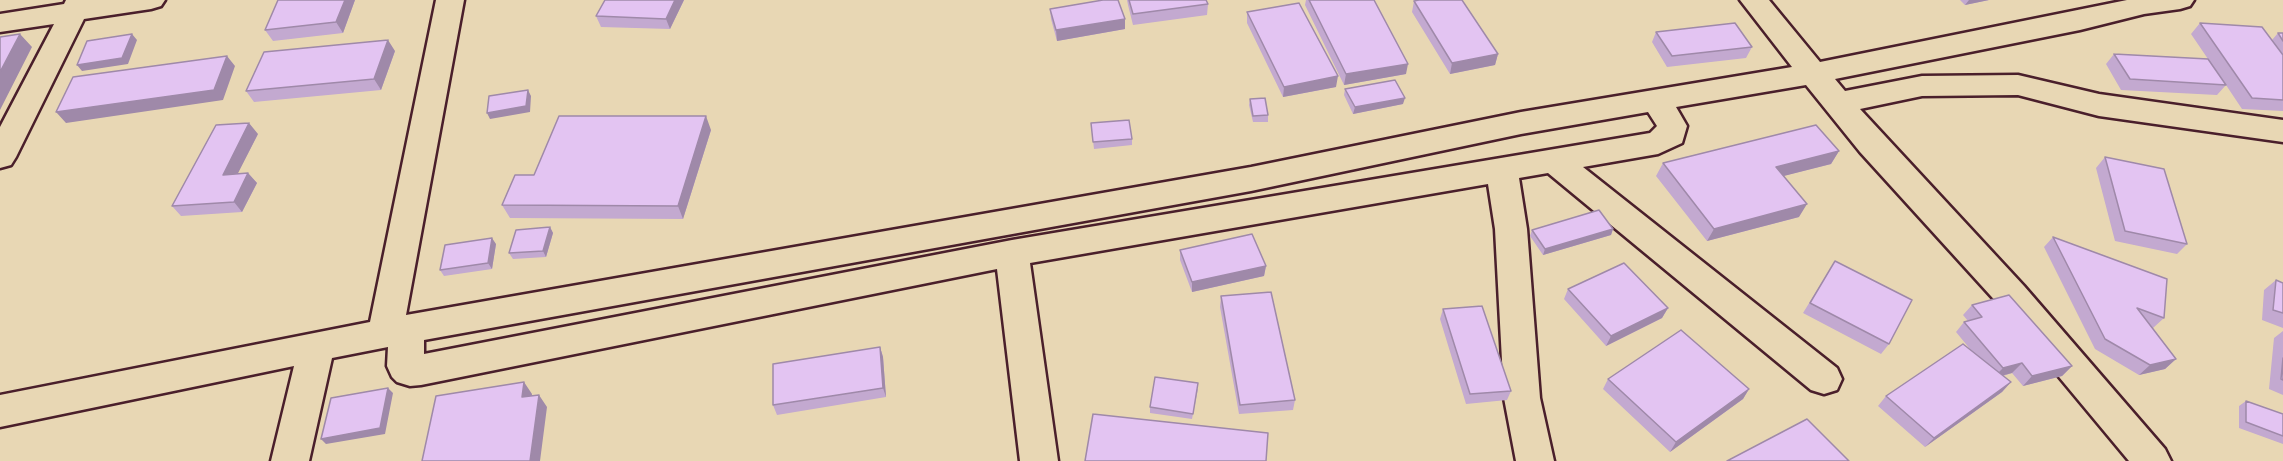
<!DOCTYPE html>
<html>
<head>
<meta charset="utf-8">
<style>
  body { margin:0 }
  canvas { display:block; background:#e8d7b4 }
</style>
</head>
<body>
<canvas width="2283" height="461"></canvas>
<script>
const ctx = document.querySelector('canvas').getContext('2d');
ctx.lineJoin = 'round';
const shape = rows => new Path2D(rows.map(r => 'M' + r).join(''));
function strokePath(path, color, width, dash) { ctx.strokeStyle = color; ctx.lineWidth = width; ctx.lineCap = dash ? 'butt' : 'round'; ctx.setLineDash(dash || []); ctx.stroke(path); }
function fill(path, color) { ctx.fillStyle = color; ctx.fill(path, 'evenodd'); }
const minor = shape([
  [66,0,165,0,161,6,151,9,84,19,16,157,11,165,0,168,0,127,54,24,0,32,0,14,64,4,66,0],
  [436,0,464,0,406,315,1251,167,1521,112,1792,67,1740,0,1769,0,1820,62,2127,0,2194,0,2190,6,2180,9,2144,14,2080,30,1835,79,1845,91,1922,76,2018,75,2099,94,2283,120,2283,142,2099,116,2018,95,1922,96,1860,109,2024,286,2165,449,2171,461,2129,461,2000,306,1860,152,1806,85,1676,107,1687,126,1682,143,1658,154,1583,167,1837,368,1842,379,1837,390,1824,394,1811,390,1548,173,1519,178,1527,229,1540,398,1554,461,1516,461,1504,398,1495,229,1488,184,1030,263,1058,461,1020,461,997,269,421,385,410,386,397,382,392,377,387,366,388,347,332,358,309,461,271,461,294,366,0,427,0,395,370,322,436,0],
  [1648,112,1657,126,1650,133,1012,240,424,354,424,340,1251,191,1521,134,1648,112]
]);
strokePath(minor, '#4a1f2b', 5);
fill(minor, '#e8d7b4');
fill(shape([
  [355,0,343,33,273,41,265,30],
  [684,0,670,29,601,27,596,16],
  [1127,0,1206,0,1208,4,1207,15,1133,25,1128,5],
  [1306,0,1374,0,1406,74,1344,85,1305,5],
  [1960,0,1989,0,1965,5],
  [1414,1,1498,54,1495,65,1450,74,1412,12],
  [1050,9,1125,19,1125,29,1057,41,1051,19],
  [1247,12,1336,87,1283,97,1247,23],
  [2200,23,2272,40,2278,33,2283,33,2283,111,2242,109,2226,85,2217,95,2121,90,2106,64,2114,54,2208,59,2191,34],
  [1656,32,1752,47,1746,58,1667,67,1652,42],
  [395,51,381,90,254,102,246,91],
  [1345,89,1403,104,1353,114,1344,95],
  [1250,99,1268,115,1268,122,1253,122,1249,105],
  [1091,123,1132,139,1132,145,1094,149],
  [711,130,683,219,510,218,502,205,534,175],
  [258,134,237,174,248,173,257,183,242,212,181,216,172,206],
  [1839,151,1831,164,1783,176,1799,217,1707,241,1656,176,1663,163],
  [2105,157,2187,244,2177,254,2115,241,2096,168],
  [550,227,553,233,546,257,513,259,509,253],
  [1613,229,1611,235,1543,255,1530,236,1532,230],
  [2053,237,2164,318,2153,328,2152,327,2176,359,2165,369,2139,375,2095,349,2044,247],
  [496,244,492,269,444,276,440,270],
  [1180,250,1266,266,1264,276,1192,292,1180,260],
  [1835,261,1889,344,1881,354,1803,313],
  [2276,280,2283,283,2283,328,2262,320,2264,290],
  [1568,289,1668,308,1662,318,1606,346,1564,299],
  [1221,296,1295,400,1293,410,1239,414,1220,307],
  [1972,305,2072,366,2062,376,2023,386,2012,373,2003,376,2011,382,2002,392,1925,447,1878,406,1886,396,1970,349,1956,332,1964,322,1968,321,1963,315],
  [1443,309,1511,391,1507,400,1466,404,1440,319],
  [2283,331,2283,395,2269,389,2274,338],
  [880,347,883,357,886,397,777,415,773,405],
  [1608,379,1749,389,1743,399,1670,452,1603,389],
  [1198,389,1192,419,1150,413,1150,407],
  [2246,401,2283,414,2283,444,2239,428,2239,406]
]), '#c3a9d0');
fill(shape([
  [345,0,355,0,343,33,336,22],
  [675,0,684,0,670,29,666,19],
  [1969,0,1989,0,1965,5],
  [1125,19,1125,29,1057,41,1056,30],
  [20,34,32,47,0,110,0,72],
  [132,34,137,40,128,64,82,71,77,65],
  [388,40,395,51,381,90,374,79],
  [1498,54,1495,65,1450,74,1452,63],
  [227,56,235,66,223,100,66,123,56,112],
  [1408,64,1406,74,1344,85,1346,74],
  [1338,76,1336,87,1283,97,1284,87],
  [528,90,531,96,530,112,490,119,487,113],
  [1405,98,1403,104,1353,114,1355,107],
  [706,116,711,130,683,219,678,206],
  [249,123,258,134,232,185,223,175],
  [1839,151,1831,164,1768,180,1776,167],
  [248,173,257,183,242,212,234,202],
  [1807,204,1799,217,1707,241,1714,229],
  [550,227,553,233,546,257,543,251],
  [1613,229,1611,235,1543,255,1545,249],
  [492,238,496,244,492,269,488,263],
  [1266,266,1264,276,1192,292,1192,282],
  [1668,308,1662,318,1606,346,1611,336],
  [880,347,883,357,886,397,883,388],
  [2176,359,2165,369,2139,375,2150,365],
  [2022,363,2012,373,1993,378,2003,368],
  [2072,366,2062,376,2023,386,2032,376],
  [524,382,532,394,530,409,522,397],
  [2011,382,2002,392,1925,447,1934,438],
  [388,388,393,393,385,434,326,444,321,439],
  [1749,389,1743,399,1670,452,1676,442],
  [539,395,547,407,540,461,530,461]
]), '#9f89a9');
const building = shape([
  [278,0,345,0,336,22,265,30,278,0],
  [605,0,675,0,666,19,596,16,605,0],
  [1103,0,1118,0,1125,19,1056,30,1050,9,1103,0],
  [1129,0,1206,0,1208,4,1133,14,1129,0],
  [1309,0,1374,0,1408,64,1346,74,1309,0],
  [1419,0,1462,0,1498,54,1452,63,1414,1,1419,0],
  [1299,3,1338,76,1284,87,1247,12,1299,3],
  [1735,23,1752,47,1672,56,1656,32,1735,23],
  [2200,23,2262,27,2283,55,2283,100,2252,98,2200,23],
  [2278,33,2283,33,2283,41,2278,33],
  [20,34,0,72,0,37,20,34],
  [132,34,122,58,77,65,87,41,132,34],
  [388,40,374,79,246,91,264,52,388,40],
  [2114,54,2208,59,2226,85,2130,79,2114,54],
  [227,56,214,90,56,112,73,77,227,56],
  [1395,80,1405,98,1355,107,1345,89,1395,80],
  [528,90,526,106,487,113,489,96,528,90],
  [1265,98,1268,115,1253,116,1250,99,1265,98],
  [559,116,706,116,678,206,502,205,515,175,534,175,559,116],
  [1129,120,1132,139,1093,142,1091,123,1129,120],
  [249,123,223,175,248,173,234,202,172,206,216,125,249,123],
  [1816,125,1839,151,1776,167,1807,204,1714,229,1663,163,1816,125],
  [2105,157,2164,169,2187,244,2125,231,2105,157],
  [1599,210,1613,229,1545,249,1532,230,1599,210],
  [550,227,543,251,509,253,516,230,550,227],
  [1252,234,1266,266,1192,282,1180,250,1252,234],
  [2053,237,2167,279,2164,318,2137,308,2176,359,2150,365,2105,339,2053,237],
  [492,238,488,263,440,270,445,245,492,238],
  [1835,261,1912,300,1889,344,1810,303,1835,261],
  [1624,263,1668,308,1611,336,1568,289,1624,263],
  [2276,280,2283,283,2283,313,2273,310,2276,280],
  [1271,292,1295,400,1240,405,1221,296,1271,292],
  [2009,295,2072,366,2032,376,2022,363,2003,368,1964,322,1982,317,1972,305,2009,295],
  [1482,306,1511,391,1470,394,1443,309,1482,306],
  [1681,330,1749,389,1676,442,1608,379,1681,330],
  [1963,344,2011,382,1934,438,1886,396,1963,344],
  [880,347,883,388,773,405,773,364,880,347],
  [2283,358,2283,380,2281,379,2283,358],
  [1155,377,1198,383,1193,414,1150,407,1155,377],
  [524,382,522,397,539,395,530,461,422,461,436,396,524,382],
  [388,388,380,428,321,439,331,398,388,388],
  [2246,401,2283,414,2283,436,2246,422,2246,401],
  [1093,414,1268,433,1266,461,1085,461,1093,414],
  [1807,419,1849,461,1727,461,1807,419]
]);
fill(building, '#e3c4f2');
strokePath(building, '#9f89a9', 1.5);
</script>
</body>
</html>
